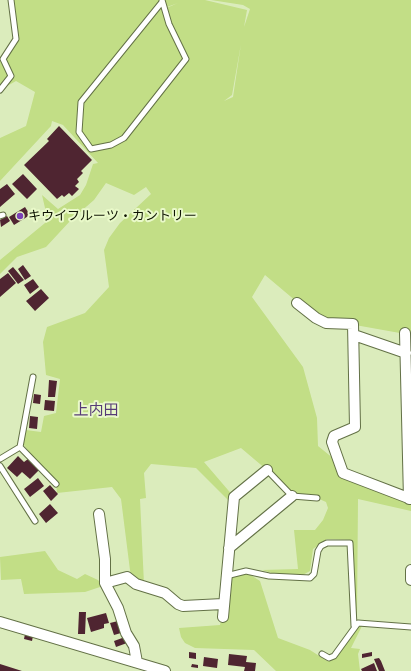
<!DOCTYPE html>
<html>
<head>
<meta charset="utf-8">
<style>
  body { margin:0 }
  canvas { display:block; background:#dbecbc }
</style>
</head>
<body>
<canvas width="411" height="671"></canvas>
<script>
const ctx = document.querySelector('canvas').getContext('2d');
ctx.lineJoin = 'round';
function fill(path, color) { ctx.fillStyle = color; ctx.fill(path, 'evenodd'); }
const shape = rows => new Path2D(rows.map(r => 'M' + r).join(''));
function strokePath(path, color, width, dash) { ctx.strokeStyle = color; ctx.lineWidth = width; ctx.lineCap = dash ? 'butt' : 'round'; ctx.setLineDash(dash || []); ctx.stroke(path); }
function drawText(font, color, halo, rows, align = 'center') {
  ctx.font = font + ' "Exo 2","Noto Sans JP",sans-serif'; ctx.lineWidth = 4; ctx.setLineDash([]); ctx.textBaseline = 'middle'; ctx.strokeStyle = halo; ctx.fillStyle = color; for (const [text, x, y, turn = 0] of rows) {
    ctx.save(); ctx.translate(x, y); ctx.rotate((+turn || 0) * Math.PI / 180); ctx.textAlign = isNaN(turn) ? turn : align; if (halo) ctx.strokeText(text, 0, 0); ctx.fillText(text, 0, 0); ctx.restore();
  }
}
fill(shape([
  [10,0,161,0,164,9,178,3,167,7,162,0,205,0,247,10,244,27,250,9,243,5,211,0,411,0,411,335,316,318,265,275,252,297,303,367,317,418,318,446,339,463,343,473,411,499,411,511,358,499,357,617,354,624,352,540,327,539,313,549,310,571,299,577,278,575,262,570,298,569,294,530,315,530,323,520,328,508,326,502,317,498,293,496,267,470,241,448,204,462,234,497,229,501,196,468,151,464,144,473,146,498,140,499,144,584,131,578,121,499,112,487,57,493,56,484,38,464,21,441,26,430,41,432,44,416,56,413,60,379,46,375,43,342,47,327,85,313,109,287,104,250,109,238,120,223,151,194,146,187,134,195,106,183,94,200,71,220,46,247,17,257,0,274,0,260,45,223,45,208,42,195,58,209,80,195,86,185,93,164,98,163,63,125,52,121,51,126,0,181,0,138,26,126,35,92,16,81,0,90,0,58,13,39],
  [241,44,233,97,224,101,232,95],
  [45,551,58,570,77,579,85,574,98,580,103,586,85,592,24,594,21,579,1,580,0,557],
  [240,573,249,574,260,581,278,638,310,650,327,661,336,658,355,627,363,624,351,648,360,649,358,654,360,671,276,671,254,650,195,648,185,643,181,637,179,628,220,625,230,578]
]), '#c2de86');
fill(shape([
  [59,126,92,160,81,171,83,173,77,179,79,182,75,186,79,189,72,196,69,193,64,197,62,195,57,199,24,165,49,141,47,139],
  [23,174,37,189,27,199,12,184],
  [7,184,15,194,0,207,0,189],
  [25,207,30,215,14,225,9,217],
  [7,216,10,221,1,227,0,220],
  [23,265,31,276,25,280,18,269],
  [13,267,24,280,18,284,8,271],
  [8,273,16,283,0,297,0,279],
  [33,279,39,287,30,294,24,285],
  [41,289,49,298,35,311,26,301],
  [49,380,57,381,55,397,48,397],
  [34,394,41,395,40,404,33,403],
  [45,400,55,401,54,411,44,410],
  [30,416,38,417,37,429,29,428],
  [18,456,24,462,28,459,39,470,30,479,22,472,17,477,7,468],
  [38,478,44,486,30,497,24,489],
  [50,485,58,494,51,501,43,491],
  [50,504,58,513,46,523,39,514],
  [79,612,86,612,85,634,78,634],
  [106,613,109,623,104,624,104,628,91,632,87,618],
  [118,621,121,633,114,635,110,623],
  [25,634,33,636,32,641,24,639],
  [125,637,127,643,116,647,114,641],
  [189,652,196,653,196,659,189,658],
  [372,652,372,656,362,658,362,654],
  [229,654,247,656,246,662,256,663,255,671,244,671,245,667,228,665],
  [204,657,218,659,217,668,203,666],
  [379,658,381,661,385,671,379,671,374,659],
  [374,663,377,671,362,671,361,669],
  [0,664,22,671,0,671],
  [192,664,198,665,198,668,191,667]
]), '#4f2531');
const lane = shape([
  [162,0,169,24,186,59,124,138,111,145,91,149,79,132,81,102,162,2],
  [0,90,11,76,3,59,16,39,11,0],
  [0,216,3,215],
  [20,447,56,484],
  [0,459,20,447,33,377],
  [0,466,35,521],
  [267,470,292,496,317,498],
  [226,576,246,571,269,576,310,578,314,574,318,551,321,546,327,543,350,543,354,626],
  [322,654,329,658,334,656,358,623,411,627]
]);
const street = shape([
  [297,303,316,318,326,323,353,324,355,427,334,436,332,442,343,473,411,499],
  [405,333,409,499],
  [354,335,406,353],
  [99,514,105,559,105,583,118,608,126,633,134,646,137,662],
  [229,548,292,496],
  [411,570,411,580],
  [105,583,127,577,136,584,165,593,178,604,183,606,223,604],
  [223,617,234,497,267,470],
  [0,622,165,671]
]);
strokePath(lane, '#637146', 7);
strokePath(street, '#637146', 12);
strokePath(lane, '#fff', 5);
strokePath(street, '#fff', 10);
for (const [x, y, r, color] of [
  [20,216,4,"#7a40b6"]
]) { const dot = new Path2D(); dot.arc(x, y, r, 0, 2 * Math.PI); ctx.fillStyle = color; ctx.fill(dot); strokePath(dot, '#e9f9c9', 1.5); }
drawText('13px', '#0e1303', '#e9f9c9', [
  ["キウイフルーツ・カントリー",28,216]
], 'left');
drawText('15px', '#563b77', '#e9f9c9', [
  ["上内田",96,410]
]);
</script>
</body>
</html>
